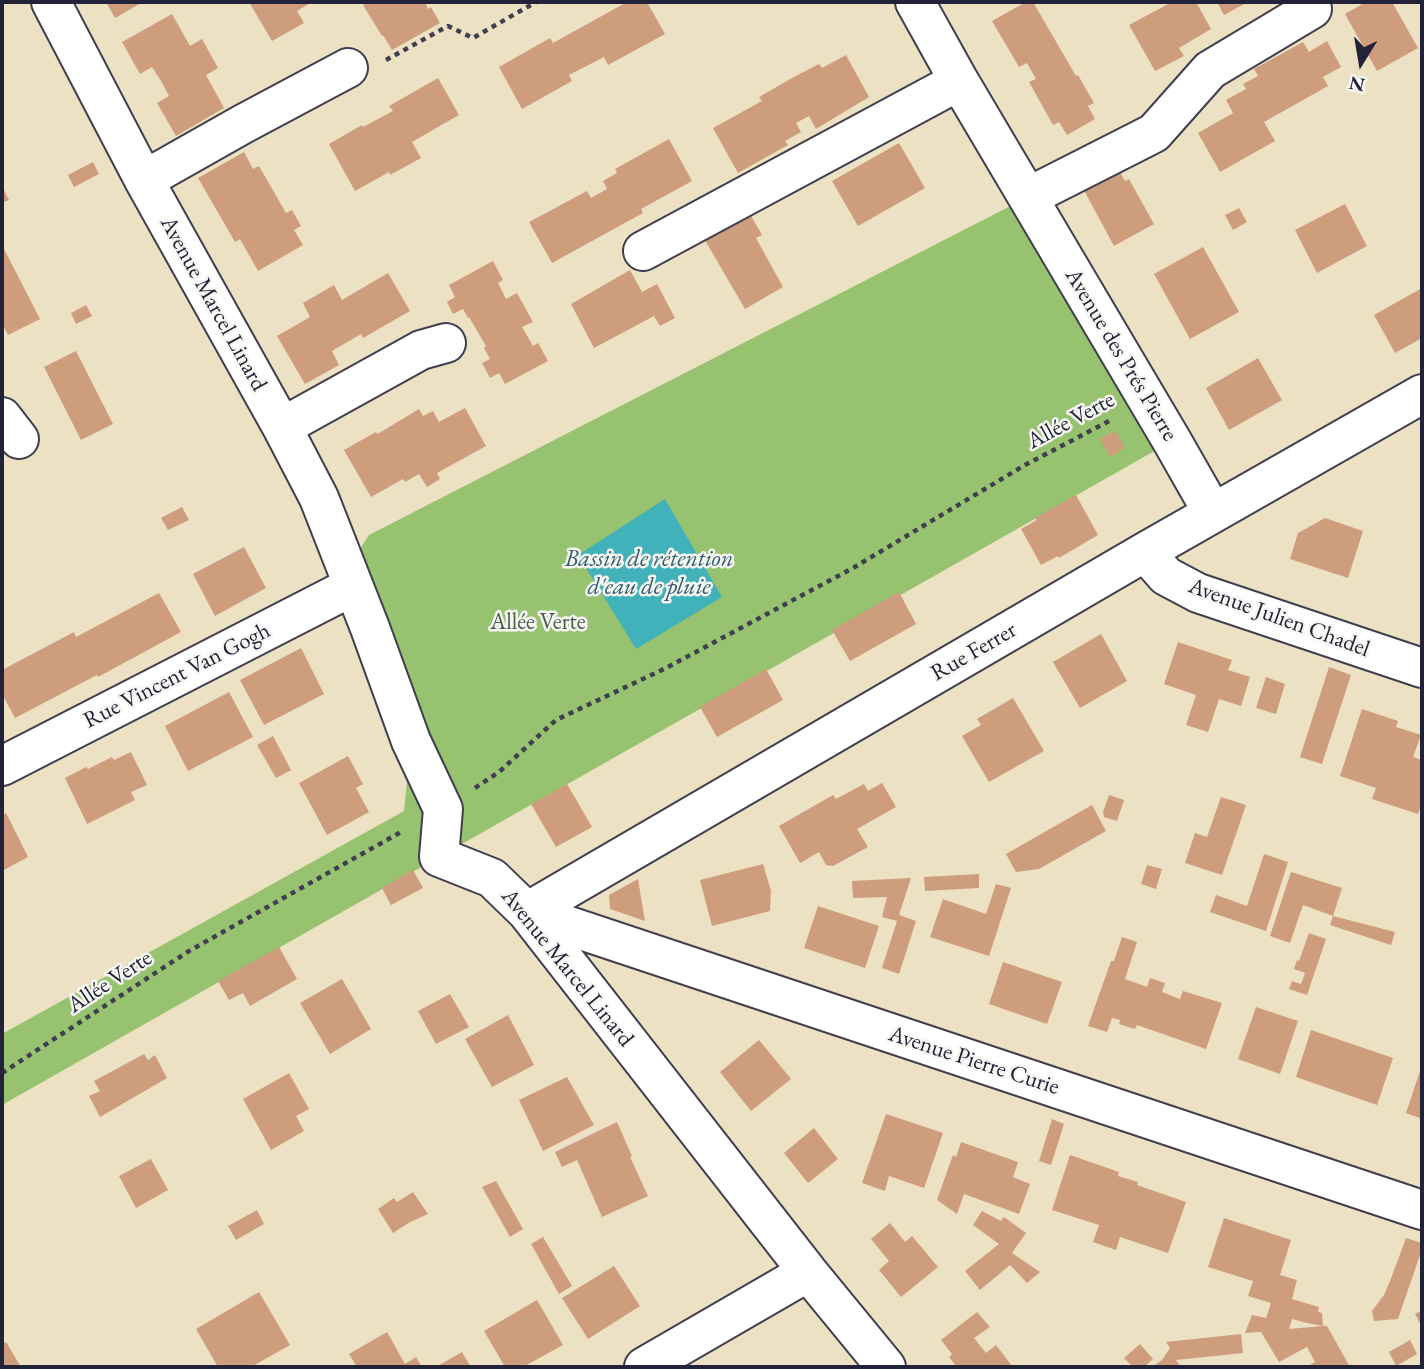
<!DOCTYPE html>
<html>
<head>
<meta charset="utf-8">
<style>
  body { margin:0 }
  #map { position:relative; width:1424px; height:1369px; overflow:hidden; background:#ede1c3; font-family:"EB Garamond",serif }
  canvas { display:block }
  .frame { position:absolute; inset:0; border:4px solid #22223b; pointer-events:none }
  .north { position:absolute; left:1326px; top:28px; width:70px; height:70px; -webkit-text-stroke:5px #f6f6f2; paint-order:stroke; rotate:191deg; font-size:19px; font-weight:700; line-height:28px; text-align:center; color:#22223b }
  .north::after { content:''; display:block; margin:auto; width:24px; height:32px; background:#22223b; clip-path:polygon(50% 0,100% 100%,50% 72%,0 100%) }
</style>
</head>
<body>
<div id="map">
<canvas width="1424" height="1369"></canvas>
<div class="frame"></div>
<div class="north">N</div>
</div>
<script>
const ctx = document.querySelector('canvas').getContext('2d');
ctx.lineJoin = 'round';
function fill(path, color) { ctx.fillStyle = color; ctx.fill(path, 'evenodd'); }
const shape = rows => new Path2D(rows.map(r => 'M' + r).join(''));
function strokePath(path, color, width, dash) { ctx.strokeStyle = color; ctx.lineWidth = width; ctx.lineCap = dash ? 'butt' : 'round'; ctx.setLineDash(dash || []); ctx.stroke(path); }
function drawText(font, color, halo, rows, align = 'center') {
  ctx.font = font + ' "EB Garamond",serif'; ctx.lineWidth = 5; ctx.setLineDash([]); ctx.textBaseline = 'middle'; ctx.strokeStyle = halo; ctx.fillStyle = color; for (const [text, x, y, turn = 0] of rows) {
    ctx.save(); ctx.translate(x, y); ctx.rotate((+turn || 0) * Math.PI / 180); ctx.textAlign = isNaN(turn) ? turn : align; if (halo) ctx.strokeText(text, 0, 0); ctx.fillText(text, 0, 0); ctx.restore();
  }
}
fill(shape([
  [1028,197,1172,441,2,1105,2,1034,404,811,411,741,347,569,369,535]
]), '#97c26f');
fill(shape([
  [665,499,722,597,636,649,578,555]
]), '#42b2ba');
fill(shape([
  [106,2,143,2,115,18],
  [249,2,312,2,297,11,304,23,272,41],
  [368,2,425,2,428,9,431,7,440,23,392,50,383,35,382,36,363,5],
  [627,2,647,2,665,34,608,65,604,57,569,75,572,81,522,109,499,67,550,38,553,43],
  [1026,2,1033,2,1076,76,1078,75,1094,103,1088,106,1095,119,1067,135,1059,122,1053,125,1029,82,1036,79,1027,63,1019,67,992,21],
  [1172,2,1196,2,1211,29,1179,48,1184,56,1155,71,1129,25],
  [1217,2,1248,2,1224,15],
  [1366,2,1392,2,1418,48,1377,71,1345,14],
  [172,14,190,46,202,39,218,68,206,75,224,108,176,136,157,103,169,96,161,81,152,67,140,74,122,42],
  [1327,41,1341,67,1323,77,1328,86,1264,122,1275,141,1220,172,1198,133,1233,113,1226,100,1246,89,1243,84,1258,76,1254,69,1303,42,1309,52],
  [846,55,869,97,816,129,809,116,796,123,801,132,785,141,788,145,738,173,713,128,762,101,759,97,792,78,819,64,822,68],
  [438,78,459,115,412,142,421,158,390,175,389,172,355,191,329,144,362,125,363,127,393,111,389,106],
  [669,139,692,181,641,209,643,213,552,263,529,222,587,191,591,198,607,189,603,181,617,173,615,169],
  [899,143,925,188,858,226,832,181],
  [244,152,253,169,259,166,286,213,292,210,301,226,294,230,303,245,258,271,240,239,235,242,198,178],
  [93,162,99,174,74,187,68,175],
  [1115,163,1125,181,1129,179,1154,224,1114,246,1080,183],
  [2,186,9,200,2,203],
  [1345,204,1367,246,1317,273,1295,230],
  [1239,208,1247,222,1233,230,1225,215],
  [747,209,762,235,756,238,783,287,745,309,702,235],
  [2,245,40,319,8,335,2,323],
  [1203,247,1239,312,1190,339,1154,274],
  [493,261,503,280,498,283,506,299,517,293,533,322,522,327,533,346,538,343,548,361,505,384,499,373,490,378,482,363,490,359,484,348,486,346,469,317,468,318,463,309,453,314,447,302,455,297,449,285],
  [630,270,642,292,657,284,675,318,660,326,654,316,594,348,571,304],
  [388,273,410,311,363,338,361,334,332,351,339,365,305,384,277,336,310,317,303,303,334,285,342,300],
  [1422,288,1422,338,1395,353,1374,315],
  [86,305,92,316,76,324,71,313],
  [76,351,113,424,81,440,44,367],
  [1258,358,1282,400,1229,430,1206,388],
  [465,408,486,446,437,473,440,479,427,487,419,474,405,482,403,479,371,497,344,450,376,432,377,434,381,432,419,409,423,416,433,411,439,422],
  [1115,431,1125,448,1110,457,1100,439],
  [1076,495,1098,535,1059,558,1058,556,1041,565,1021,529,1037,520,1035,518],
  [182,507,189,520,168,530,161,518],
  [1325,518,1363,531,1348,578,1290,559,1298,533],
  [244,547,266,588,215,616,193,574],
  [899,592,916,624,850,661,832,630],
  [159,593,181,632,98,677,97,675,15,718,2,694,2,670,74,632,76,637],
  [1101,634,1127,681,1080,708,1053,662],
  [1178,642,1232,660,1228,670,1250,677,1241,706,1219,699,1208,732,1186,725,1196,695,1164,684],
  [301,648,324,694,264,725,240,680],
  [1329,667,1351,675,1322,764,1300,757],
  [766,669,783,700,717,737,700,707],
  [1266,677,1285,684,1276,714,1256,708],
  [229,692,253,737,188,771,165,726],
  [1013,698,1044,751,989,782,962,736,981,725,977,719],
  [1362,709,1398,721,1396,727,1421,735,1413,757,1422,760,1422,802,1418,814,1372,799,1376,788,1340,776],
  [273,736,291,770,276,778,257,745],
  [131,752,147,785,131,792,135,800,87,824,65,778,86,767,88,769,112,757,114,760],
  [348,756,363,784,356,788,369,812,327,835,299,783],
  [882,783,896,807,857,829,868,847,833,866,826,865,819,852,800,863,779,826,833,795,836,799,864,784,868,791],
  [567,784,592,827,556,847,531,804],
  [1109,795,1124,800,1117,821,1104,817,1103,812],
  [1221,797,1246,805,1222,875,1185,863,1195,833,1207,837],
  [1092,805,1106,831,1039,869,1016,872,1006,854],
  [6,813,28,857,2,871,2,815],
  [1264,854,1288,862,1266,931,1210,912,1216,895,1247,906],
  [763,864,771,891,770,911,712,926,700,880],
  [1147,865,1162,869,1156,889,1141,884],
  [413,870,423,888,391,905,382,888],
  [1291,872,1342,888,1333,916,1303,905,1290,943,1270,936],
  [979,874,979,888,925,891,924,877],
  [911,878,899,915,916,921,899,974,882,968,897,921,882,917,887,897,853,898,852,881],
  [638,879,645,921,610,909,609,895],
  [996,884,1011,888,989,956,930,937,943,899,986,914],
  [818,906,879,926,865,968,804,948],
  [1333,916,1395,932,1391,945,1330,925],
  [1309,933,1326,939,1307,995,1289,989,1292,981,1301,984,1305,973,1294,969,1297,960,1299,961],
  [1122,937,1137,942,1125,979,1147,987,1150,978,1165,983,1162,992,1180,999,1183,991,1222,1003,1206,1049,1137,1025,1135,1029,1119,1024,1120,1020,1112,1018,1107,1032,1088,1026,1111,961,1114,961],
  [279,947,297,979,250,1006,243,993,229,1000,218,981],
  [1003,962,1062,982,1047,1024,989,1004],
  [342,979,371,1029,330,1054,300,1003],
  [450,994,469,1027,436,1044,418,1011],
  [1256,1007,1298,1021,1280,1074,1238,1059],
  [508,1015,534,1065,492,1087,465,1039],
  [1311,1030,1393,1058,1377,1105,1296,1077],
  [759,1040,791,1079,751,1111,720,1072],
  [144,1054,148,1060,155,1055,167,1078,100,1117,89,1096,100,1091,94,1081],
  [1422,1065,1422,1119,1406,1113],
  [289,1073,309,1109,296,1116,304,1131,271,1150,243,1099],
  [567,1077,594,1125,543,1151,519,1100],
  [886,1114,943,1133,924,1188,889,1176,885,1191,862,1183],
  [1052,1119,1064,1124,1051,1165,1039,1161],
  [617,1122,632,1156,630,1157,648,1196,602,1217,577,1160,562,1167,555,1152],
  [814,1128,838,1159,808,1183,784,1153],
  [961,1142,1018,1162,1013,1177,1030,1184,1019,1214,964,1194,957,1214,937,1200,953,1155,956,1157],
  [1070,1155,1119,1172,1118,1176,1138,1182,1137,1185,1186,1202,1168,1253,1120,1237,1116,1250,1093,1242,1099,1225,1052,1210],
  [151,1159,168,1190,136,1208,119,1176],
  [496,1181,523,1229,510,1237,482,1187],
  [413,1192,428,1214,410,1222,393,1233,378,1209,394,1198,397,1202],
  [257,1210,264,1224,236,1240,228,1226],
  [982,1211,1001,1221,1004,1217,1026,1233,1012,1253,1040,1272,1027,1283,1010,1265,980,1290,965,1271,999,1244,973,1225],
  [1224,1218,1291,1240,1280,1275,1297,1280,1292,1299,1319,1307,1318,1312,1322,1313,1323,1326,1327,1326,1350,1367,1306,1367,1315,1362,1307,1347,1279,1362,1261,1332,1245,1333,1252,1315,1266,1318,1271,1303,1248,1296,1253,1281,1208,1267],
  [1292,1319,1307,1323,1323,1326,1289,1329],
  [890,1223,905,1242,912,1236,938,1267,901,1297,879,1270,889,1261,871,1239],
  [543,1237,572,1286,559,1294,531,1244],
  [1406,1238,1422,1243,1422,1249,1398,1319,1374,1321,1372,1311,1384,1295,1390,1281],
  [614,1266,640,1306,588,1339,562,1298],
  [259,1292,290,1345,251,1367,218,1367,196,1329],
  [537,1300,563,1345,523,1367,505,1367,484,1331],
  [1422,1310,1422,1327,1415,1314],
  [977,1312,990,1327,974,1338,986,1353,996,1345,1012,1366,1010,1367,957,1367,949,1357,952,1354,941,1340],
  [387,1332,405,1364,416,1357,422,1367,357,1367,349,1354],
  [1241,1334,1243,1353,1176,1360,1181,1367,1152,1367,1162,1360,1170,1348,1166,1342],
  [1410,1340,1417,1354,1396,1366,1389,1352],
  [6,1342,21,1367,2,1367,2,1344],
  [1140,1344,1153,1359,1144,1367,1133,1367,1124,1358],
  [462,1352,471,1367,436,1367]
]), '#cd9d7d');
const minor = shape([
  [51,2,144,180,282,427,319,498,370,628,411,741,443,809,439,857,492,878,527,912,808,1272,886,1367],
  [915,2,959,81,1172,441,1213,513],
  [144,180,243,124,348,68],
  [1028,197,1154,133,1210,70,1312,9],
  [643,251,959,81],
  [2,417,19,439],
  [282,427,421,350,446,343],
  [1145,552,1166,576,1198,593,1422,668],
  [2,766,353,586],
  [527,912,1145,552,1422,394],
  [527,912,1422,1210],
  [644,1367,808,1272]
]);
strokePath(minor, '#403f4f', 42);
strokePath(shape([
  [386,60,448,26,473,38,536,2],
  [475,788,499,772,556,720,666,668,853,568,1025,465,1113,419],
  [2,1073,189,951,401,832]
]), '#403f4f', 4.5, [5, 5]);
strokePath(minor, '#fff', 38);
drawText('23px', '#22223b', '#f6f6f2', [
  ["Avenue Marcel Linard",213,304,61],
  ["Avenue des Prés Pierre",1121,355,59],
  ["Allée Verte",1071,421,-28],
  ["Avenue Julien Chadel",1279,618,20],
  ["Rue Ferrer",974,652,-30],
  ["Rue Vincent Van Gogh",177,676,-27],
  ["Avenue Marcel Linard",567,968,51],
  ["Allée Verte",110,982,-33],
  ["Avenue Pierre Curie",974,1061,18]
]);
drawText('23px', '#4b5a4d', '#f6f6f2', [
  ["Allée Verte",538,623]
]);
drawText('italic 24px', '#2f5c6e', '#f6f6f2', [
  ["Bassin de rétention",649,559],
  ["d'eau de pluie",649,587]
]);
</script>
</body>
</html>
